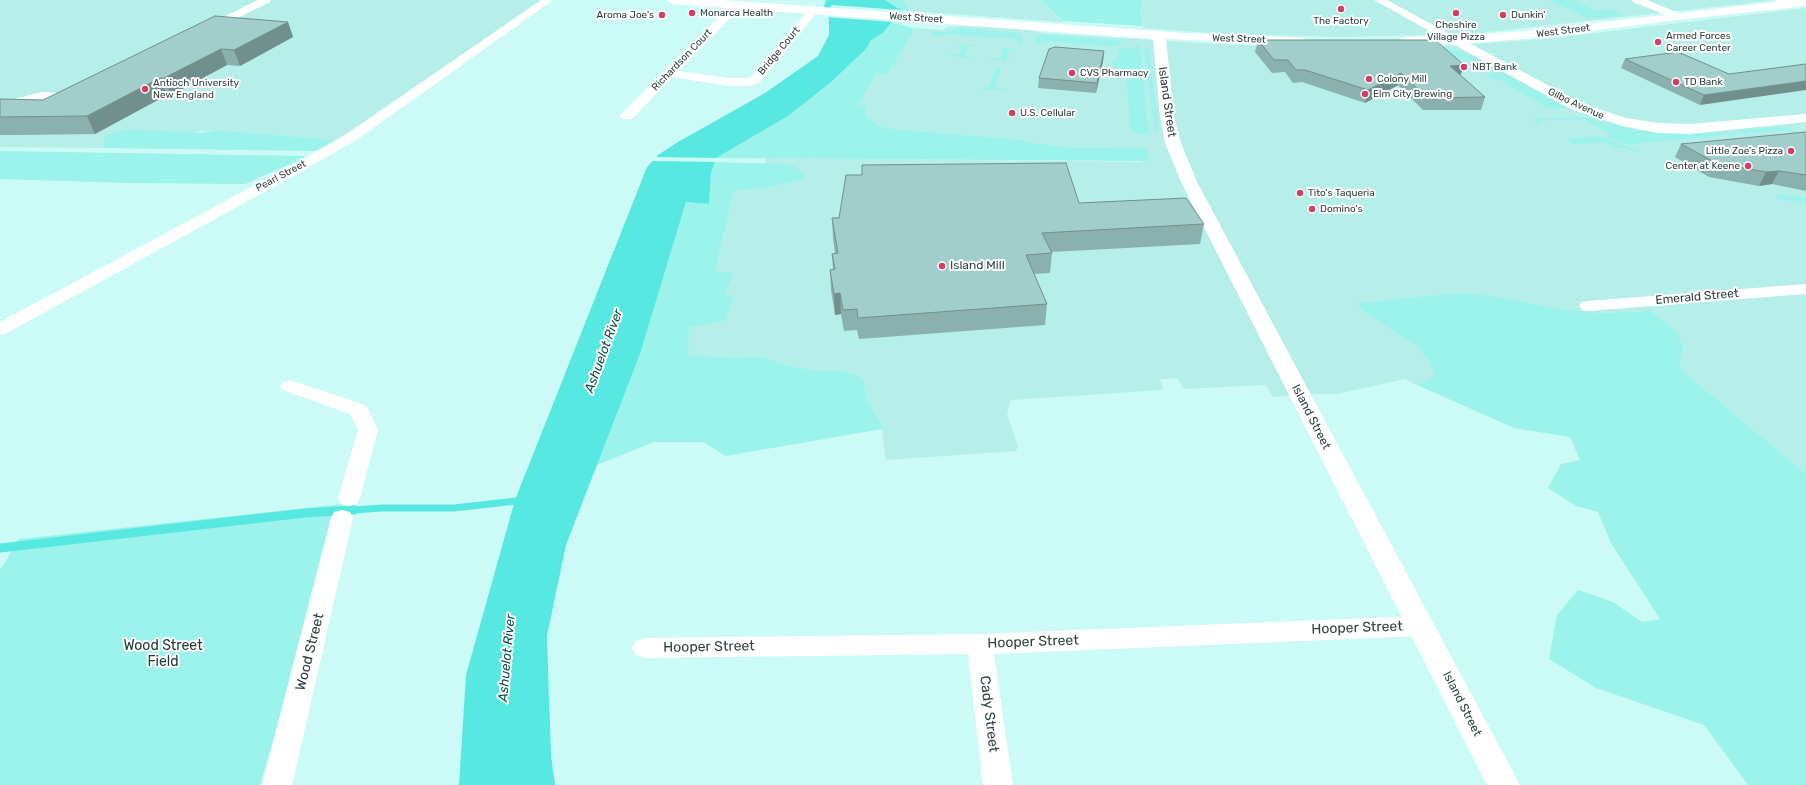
<!DOCTYPE html>
<html>
<head>
<meta charset="utf-8">
<style>
  body { margin:0 }
  canvas { display:block; background:#ccfaf6 }
</style>
</head>
<body>
<canvas width="1806" height="785"></canvas>
<script>
const ctx = document.querySelector('canvas').getContext('2d');
ctx.lineJoin = 'round';
function fill(path, color) { ctx.fillStyle = color; ctx.fill(path, 'evenodd'); }
const shape = rows => new Path2D(rows.map(r => 'M' + r).join(''));
function strokePath(path, color, width, dash) { ctx.strokeStyle = color; ctx.lineWidth = width; ctx.lineCap = dash ? 'butt' : 'round'; ctx.setLineDash(dash || []); ctx.stroke(path); }
function drawText(font, color, halo, rows, align = 'center') {
  ctx.font = font + ' Rubik,sans-serif'; ctx.lineWidth = 4; ctx.setLineDash([]); ctx.textBaseline = 'middle'; ctx.strokeStyle = halo; ctx.fillStyle = color; for (const [text, x, y, turn = 0] of rows) {
    ctx.save(); ctx.translate(x, y); ctx.rotate((+turn || 0) * Math.PI / 180); ctx.textAlign = isNaN(turn) ? turn : align; if (halo) ctx.strokeText(text, 0, 0); ctx.fillText(text, 0, 0); ctx.restore();
  }
}
fill(shape([
  [0,0,542,0,390,106,336,140,215,130,103,142,102,148,0,147],
  [904,0,1040,0,1063,22,910,11],
  [1141,0,1776,0,1507,30,1468,34,1341,37,1227,34,1143,28],
  [1806,8,1806,474,1679,368,1684,347,1676,331,1651,311,1601,313,1555,308,1489,295,1457,293,1357,303,1365,312,1417,346,1429,362,1435,377,1417,385,1405,379,1337,394,1313,394,1273,397,1266,385,1184,389,1177,378,1162,379,1160,380,1163,389,1161,390,1012,400,1010,402,1007,414,1018,446,1016,451,886,460,881,424,868,401,863,378,846,371,817,371,790,366,762,357,687,356,689,326,725,321,733,295,724,296,715,271,734,191,771,187,805,179,783,164,765,164,766,158,1142,162,1140,147,1074,148,1024,142,1024,140,894,129,879,126,866,116,858,106,877,73,889,73,915,28,943,30,947,27,959,26,1018,29,1041,32,1041,33,1232,45,1330,48,1432,47,1545,39]
]), '#b6eeea');
fill(shape([
  [885,0,904,0,910,11,901,10],
  [1040,0,1141,0,1142,26,1063,21],
  [1549,0,1574,0,1593,10,1611,9,1625,15,1589,19],
  [892,22,915,29,888,74,877,73,858,106,866,107,866,116,879,126,894,129,1024,140,1025,142,1074,148,1140,147,1148,149,1148,161,716,158,788,116,830,83,866,49,871,40,883,33],
  [960,28,1019,33,1023,39,1022,42,1019,43,1017,42,1017,39,944,34,936,37,932,36,934,31,944,32],
  [1043,35,1130,41,1132,42,1118,41,1123,43,1122,44,1111,48,1109,46,1042,41,1040,45,1036,45,1035,43,1037,37],
  [955,44,976,45,978,46,968,46,965,56,973,57,972,58,948,56,949,55,959,55,962,46,954,45],
  [1134,44,1139,45,1140,47,1149,134,1136,134,1130,129,1127,80,1114,67,1111,61,1117,61,1117,50,1128,47,1138,49],
  [995,47,1019,49,1009,49,1006,59,1015,61,990,60,990,58,1001,58,1003,49],
  [1144,47,1148,47,1159,129,1155,132],
  [1441,48,1454,50,1471,55,1567,108,1548,108,1498,79,1493,79,1483,75,1493,74,1471,60,1444,57],
  [995,68,1001,68,995,88,1005,89,1004,91,978,88,989,87],
  [1586,117,1626,128,1648,132,1685,134,1733,131,1739,134,1631,144,1633,146,1613,140,1606,136,1612,135,1583,119,1538,121,1540,123,1538,124,1532,119],
  [1782,127,1800,133,1794,134,1786,130,1743,134,1737,130],
  [128,129,201,133,215,130,336,140,317,151,103,148,103,142,107,135],
  [1602,136,1616,143,1644,152,1613,147,1606,143,1573,144,1566,139],
  [0,151,303,156,306,157,245,184,128,183,0,179],
  [715,162,783,164,794,166,804,174,805,179,771,187,734,191,715,271,734,273,724,295,734,295,725,321,689,327,688,356,762,357,790,366,817,371,846,371,863,378,868,401,881,424,882,429,726,456,703,442,654,442,597,465,640,354,686,202,709,204,711,173],
  [1779,194,1806,198,1806,204,1800,201,1780,200,1775,196],
  [1457,293,1489,295,1555,308,1601,313,1651,311,1676,331,1684,347,1679,368,1806,474,1806,785,1748,785,1704,725,1596,688,1549,659,1557,615,1578,590,1613,602,1642,622,1660,619,1611,543,1598,512,1576,506,1548,488,1561,464,1580,460,1570,437,1514,428,1417,385,1435,377,1429,362,1417,346,1364,312,1356,303],
  [343,504,260,785,0,785,0,570,19,539]
]), '#9bf3ec');
fill(shape([
  [826,0,885,0,901,10,883,33,871,40,866,49,830,83,788,116,716,158,711,173,709,204,686,202,640,354,566,545,547,636,551,755,555,785,459,785,466,675,515,500,647,167,658,155,678,142,765,93,818,56,829,35,829,19,824,6]
]), '#57e9e1');
fill(shape([
  [832,5,901,10,893,22,826,17,825,14],
  [653,157,719,158,717,162,651,161]
]), '#ccfaf6');
strokePath(shape([
  [339,511,382,508,454,508,525,500]
]), '#57e9e1', 7);
strokePath(shape([
  [0,548,305,513,354,510]
]), '#57e9e1', 9);
fill(shape([
  [258,0,271,0,270,2,211,31,207,32,201,29,203,27,258,0],
  [541,0,553,0,358,139,297,174,7,333,0,335,0,322,287,168,348,133,541,0],
  [1374,0,1387,0,1457,38,1459,40,1453,44,1449,42,1374,0],
  [1632,0,1647,0,1681,14,1683,16,1677,19,1673,18,1633,2,1632,0],
  [1775,0,1790,0,1795,4,1790,7,1776,2,1775,0],
  [737,2,742,5,741,7,679,71,728,78,748,78,752,76,810,8,818,8,819,10,760,82,750,86,728,86,672,77,632,119,622,119,620,116,622,113,733,3,737,2],
  [41,92,60,93,68,99,62,107,44,114,27,116,8,113,6,110,10,102,15,99,41,92],
  [42,100,53,100,41,106,21,107,42,100],
  [1806,284,1806,294,1588,311,1582,310,1579,306,1582,302,1588,301,1806,284],
  [290,380,365,405,368,410,378,430,360,498,357,504,349,506,341,504,338,498,358,430,350,414,283,390,280,386,283,382,290,380],
  [342,510,350,512,353,518,292,785,262,785,331,518,334,512,342,510],
  [1421,616,1430,619,1434,626,1430,633,1421,636,994,654,1013,785,983,785,968,654,645,658,636,655,632,648,636,641,645,638,980,634,1421,616]
]), '#fff');
fill(shape([
  [666,0,722,0,1185,33,1304,38,1305,41,1304,44,1299,45,1166,39,1174,116,1181,143,1197,182,1520,785,1487,785,1181,182,1165,143,1160,116,1153,39,672,4,666,0],
  [1791,0,1806,0,1806,6,1677,20,1536,38,1469,43,1583,104,1626,118,1658,123,1690,124,1806,114,1806,122,1690,134,1658,133,1623,126,1573,110,1451,43,1406,45,1401,44,1400,41,1401,38,1406,37,1468,35,1536,30,1791,0]
]), '#fff');
fill(shape([
  [288,22,293,37,240,66,227,65,171,95,167,95,95,134,18,135,0,135,0,99,43,100],
  [1258,40,1464,65,1460,75,1485,97,1481,110,1423,110,1398,85,1365,103,1302,82,1293,83,1285,72,1272,73,1255,52],
  [1104,51,1103,61,1096,93,1038,88,1039,78],
  [1625,59,1729,74,1700,105,1621,68],
  [1806,133,1806,191,1772,184,1759,186,1709,177,1675,157,1681,144],
  [1079,203,1204,224,1200,244,1051,252,1052,253,1050,273,1034,274,1047,304,1045,325,859,339,857,330,844,331,841,314,835,315,831,290,830,270,833,270,832,254,835,254,833,238,832,218]
]), '#8ab1ae');
fill(shape([
  [288,22,293,37,240,66,234,50],
  [221,49,227,65,171,95,164,78],
  [1104,51,1103,61,1096,93,1097,83],
  [1464,65,1460,77,1450,66],
  [1401,73,1398,85,1365,103,1368,90],
  [160,78,167,95,95,134,87,116],
  [1806,81,1806,90,1700,105,1704,95],
  [1779,171,1772,184,1759,186,1766,172],
  [840,293,841,314,835,315,834,294]
]), '#71908d');
const building = shape([
  [215,16,288,22,234,50,221,49,164,78,160,78,87,116,0,117,0,99,43,100,215,16],
  [1258,40,1435,40,1464,65,1450,66,1485,97,1427,98,1401,73,1368,90,1305,70,1296,70,1288,60,1274,60,1258,40],
  [1055,47,1104,51,1097,83,1039,78,1049,49,1055,47],
  [1678,52,1729,74,1806,64,1806,81,1704,95,1625,59,1678,52],
  [1806,132,1806,175,1779,171,1766,172,1716,163,1681,144,1806,132],
  [1066,163,1079,203,1186,198,1204,224,1042,233,1052,253,1026,255,1047,304,858,318,857,309,843,310,840,293,834,294,830,270,835,269,832,254,838,253,832,218,839,218,846,175,862,175,862,165,1066,163]
]);
fill(building, '#a1ceca');
strokePath(building, '#71908d', 1);
for (const [x, y, r, color] of [
  [1341,9,4,"#d04065"],
  [692,13,4,"#d04065"],
  [1456,13,4,"#d04065"],
  [662,15,4,"#d04065"],
  [1503,15,4,"#d04065"],
  [1658,42,4,"#d04065"],
  [1464,67,4,"#d04065"],
  [1072,73,4,"#d04065"],
  [1369,79,4,"#d04065"],
  [1676,82,4,"#d04065"],
  [145,89,4,"#d04065"],
  [1365,94,4,"#d04065"],
  [1012,113,4,"#d04065"],
  [1791,151,4,"#d04065"],
  [1748,166,4,"#d04065"],
  [1300,193,4,"#d04065"],
  [1312,209,4,"#d04065"],
  [942,266,4,"#d04065"]
]) { const dot = new Path2D(); dot.arc(x, y, r, 0, 2 * Math.PI); ctx.fillStyle = color; ctx.fill(dot); strokePath(dot, '#fff', 1.5); }
drawText('10px', '#2e413f', '#fff', [
  ["Monarca Health",700,13],
  ["Aroma Joe's",654,15,"right"],
  ["Dunkin'",1511,15],
  ["The Factory",1341,21,"center"],
  ["Cheshire",1456,25,"center"],
  ["Village Pizza",1456,37,"center"],
  ["Armed Forces",1666,36],
  ["Career Center",1666,48],
  ["NBT Bank",1472,67],
  ["CVS Pharmacy",1080,73],
  ["Colony Mill",1377,79],
  ["TD Bank",1684,82],
  ["Antioch University",153,83],
  ["New England",153,95],
  ["Elm City Brewing",1373,94],
  ["U.S. Cellular",1020,113],
  ["Little Zoe's Pizza",1783,151,"right"],
  ["Center at Keene",1740,166,"right"],
  ["Tito's Taqueria",1308,193],
  ["Domino's",1320,209]
], 'left');
drawText('10px', '#2e413f', '#fff', [
  ["West Street",916,18,4],
  ["West Street",1563,31,-7],
  ["West Street",1239,39,2],
  ["Bridge Court",779,51,-50],
  ["Richardson Court",682,60,-46],
  ["Gilbo Avenue",1576,104,25],
  ["Pearl Street",281,176,-28]
]);
drawText('12px', '#2e413f', '#fff', [
  ["Island Street",1167,102,82],
  ["Emerald Street",1697,297,-5],
  ["Island Street",1311,417,63],
  ["Island Street",1462,704,63]
]);
drawText('12px', '#2e413f', '#fff', [
  ["Island Mill",950,266]
], 'left');
drawText('italic 13px', '#084b48', '#fff', [
  ["Ashuelot River",604,351,-70],
  ["Ashuelot River",507,658,-85]
]);
drawText('14px', '#2e413f', '#fff', [
  ["Hooper Street",1357,628,-2],
  ["Hooper Street",1033,642,-2],
  ["Hooper Street",709,647,-1],
  ["Wood Street",310,652,-76],
  ["Cady Street",989,714,83]
]);
drawText('14px', '#223b39', '#fff', [
  ["Wood Street",163,646],
  ["Field",163,662]
]);
</script>
</body>
</html>
